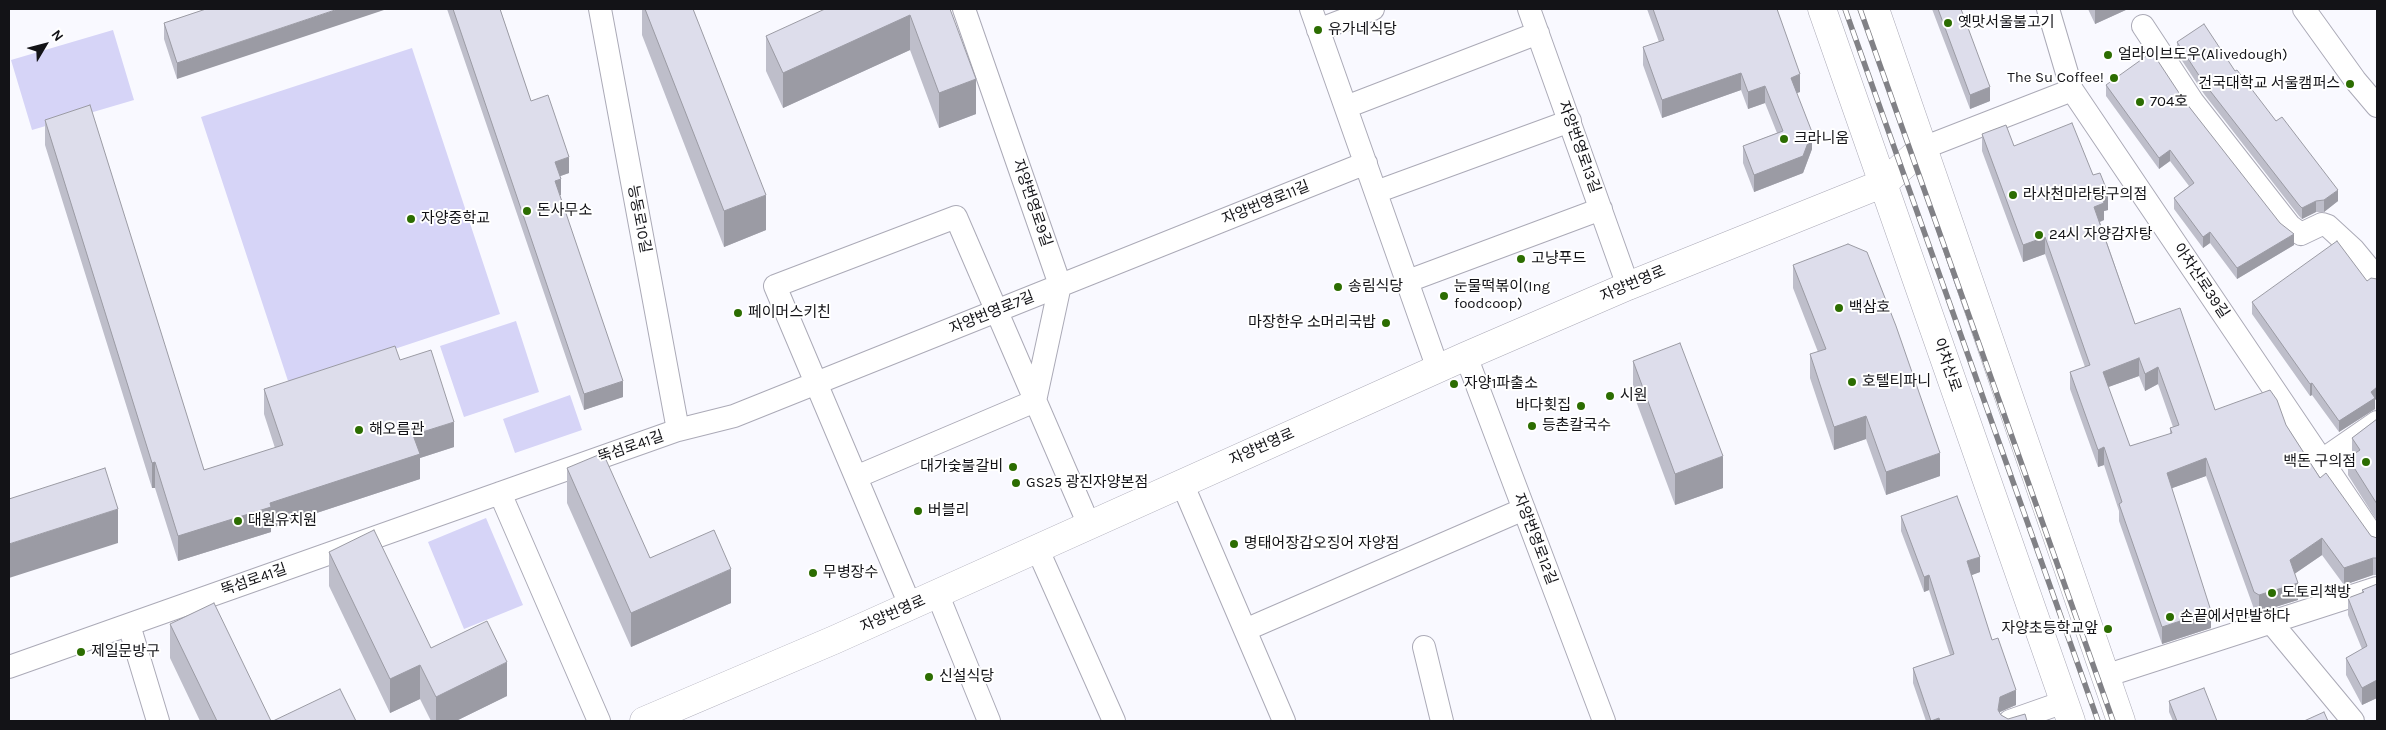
<!DOCTYPE html>
<html>
<head>
<meta charset="utf-8">
<style>
  body { margin:0 }
  #map { position:relative; width:2386px; height:730px; overflow:hidden; background:#f9f9ff; font-family:Karla,sans-serif }
  canvas { display:block }
  .frame { position:absolute; inset:0; border:10px solid #131317; pointer-events:none }
  .north { position:absolute; left:20px; top:20px; width:50px; height:50px; -webkit-text-stroke:4px #fff; paint-order:stroke; rotate:53deg; font-size:14px; font-weight:700; line-height:20px; text-align:center; color:#131317 }
  .north::after { content:''; display:block; margin:auto; width:18px; height:22px; background:#131317; clip-path:polygon(50% 0,100% 100%,50% 72%,0 100%) }
</style>
</head>
<body>
<div id="map">
<canvas width="2386" height="730"></canvas>
<div class="frame"></div>
<div class="north">N</div>
</div>
<script>
const ctx = document.querySelector('canvas').getContext('2d');
ctx.lineJoin = 'round';
function fill(path, color) { ctx.fillStyle = color; ctx.fill(path, 'evenodd'); }
const shape = rows => new Path2D(rows.map(r => 'M' + r).join(''));
function strokePath(path, color, width, dash) { ctx.strokeStyle = color; ctx.lineWidth = width; ctx.lineCap = dash ? 'butt' : 'round'; ctx.setLineDash(dash || []); ctx.stroke(path); }
function drawText(font, color, halo, rows, align = 'center') {
  ctx.font = font + ' Karla,"Noto Sans KR",sans-serif'; ctx.lineWidth = 4; ctx.setLineDash([]); ctx.textBaseline = 'middle'; ctx.strokeStyle = halo; ctx.fillStyle = color; for (const [text, x, y, turn = 0] of rows) {
    ctx.save(); ctx.translate(x, y); ctx.rotate((+turn || 0) * Math.PI / 180); ctx.textAlign = isNaN(turn) ? turn : align; if (halo) ctx.strokeText(text, 0, 0); ctx.fillText(text, 0, 0); ctx.restore();
  }
}
fill(shape([
  [113,30,134,100,32,130,11,60],
  [412,48,500,314,289,384,201,117],
  [516,321,539,392,464,417,440,346],
  [570,395,582,430,515,453,503,419],
  [486,518,523,605,464,629,428,542]
]), '#d6d4f7');
const street = shape([
  [600,9,678,430],
  [1311,9,1438,369],
  [1529,9,1628,286],
  [2048,9,2072,90,2377,542],
  [2304,9,2355,80,2377,106],
  [2143,26,2193,102,2290,226,2301,234,2322,224,2328,226,2353,249,2377,278],
  [1318,30,1373,9],
  [1346,107,1538,33],
  [1923,148,2072,90],
  [1376,192,1570,121],
  [1408,281,1601,209],
  [1466,356,1604,721],
  [2322,460,2377,422],
  [856,477,1035,401,1060,285,964,9],
  [1182,483,1284,721],
  [500,493,599,721],
  [1037,548,1114,721],
  [937,593,989,721],
  [910,605,775,286,956,217,1089,525],
  [2270,621,2353,721],
  [129,625,158,721],
  [1245,630,1524,509],
  [1424,647,1442,721],
  [9,667,678,430,734,416,1366,163],
  [2105,676,2377,588],
  [2010,721,2064,702]
]);
const secondary = shape([
  [1822,9,2071,721],
  [1875,9,2121,721],
  [644,721,834,640,1466,356,1628,286,1884,183,1923,148]
]);
strokePath(street, '#abaab7', 24);
strokePath(secondary, '#abaab7', 29);
strokePath(street, '#fff', 22);
strokePath(secondary, '#fff', 28);
const rail = shape([
  [1845,9,2098,721],
  [1860,9,2113,721]
]);
strokePath(rail, '#818186', 5.5);
strokePath(rail, '#fff', 4, [11]);
fill(shape([
  [206,9,177,79,164,39,164,23],
  [447,9,500,9,531,101,569,173,560,176,560,196,623,397,584,410],
  [642,9,693,9,766,230,724,247,642,35],
  [950,9,976,114,939,128,910,50,783,108,766,71,766,36],
  [1647,9,1777,9,1800,92,1796,93,1812,149,1803,173,1754,192,1743,163,1743,146,1777,133,1765,103,1748,109,1741,90,1662,118,1643,65,1643,47,1659,42],
  [1932,9,1961,9,1990,101,1970,109],
  [2088,9,2128,9,2095,24],
  [2177,42,2235,71,2276,121,2338,201,2324,212,2316,212,2302,219,2299,216,2204,94,2177,53],
  [2106,85,2183,99,2294,245,2237,279,2210,243,2203,248,2174,209,2174,198,2189,186,2170,161,2159,169,2106,96],
  [45,120,204,470,275,448,264,414,264,389,400,360,454,447,420,458,420,479,271,528,271,532,178,561,155,488,152,488,45,145],
  [1982,134,2093,175,2108,210,2104,211,2104,220,2100,222,2135,324,2215,410,2286,425,2320,478,2371,536,2377,538,2377,575,2373,575,2344,585,2322,555,2294,574,2298,600,2259,612,2254,609,2206,476,2172,488,2211,628,2162,644,2119,521,2119,511,2104,465,2098,467,2070,389,2070,372,2085,367,2045,254,2023,262,1982,151],
  [2139,376,2145,391,2158,384,2173,427,2170,428,2170,434,2130,446,2108,387],
  [1793,265,1940,476,1886,495,1866,439,1834,450,1810,378,1810,354,1818,352,1793,288],
  [2377,279,2377,398,2375,400,2375,409,2339,432,2312,395,2310,396,2252,314,2252,302],
  [1633,361,1723,488,1675,505,1633,393],
  [2377,419,2377,521,2348,475,2348,458,2352,456,2352,438],
  [567,468,650,558,731,603,631,647,567,503],
  [1901,516,1980,572,1971,575,1992,640,2016,705,2000,712,2000,714,2001,715,2008,719,2027,721,1926,721,1913,683,1913,668,1950,655,1929,590,1924,592,1901,531],
  [329,552,431,648,507,696,456,721,431,721,420,699,390,713,329,586],
  [2377,584,2377,698,2362,705,2346,675,2346,658,2362,649,2348,615,2348,598,2362,593,2362,590],
  [170,624,271,721,200,721,170,658],
  [2169,701,2217,721,2173,721,2169,712]
]), '#bebeca');
fill(shape([
  [338,9,387,9,177,79,177,63],
  [2095,9,2128,9,2095,24],
  [910,15,910,50,783,108,783,73],
  [1741,73,1741,90,1662,118,1662,100],
  [1800,74,1800,92,1791,95,1791,78],
  [976,79,976,114,939,128,939,93],
  [1765,86,1765,103,1748,109,1748,92],
  [1990,87,1990,101,1970,109,1970,95],
  [1812,132,1812,149,1803,173,1754,192,1754,175],
  [2170,150,2170,161,2159,169,2159,158],
  [569,157,569,173,555,178,555,162],
  [561,179,561,195,555,197,555,181],
  [2338,190,2338,201,2324,212,2324,200],
  [2108,193,2108,210,2104,211,2104,220,2094,224,2094,207,2101,195],
  [766,195,766,230,724,247,724,211],
  [2316,201,2316,212,2302,219,2302,208],
  [2210,232,2210,243,2203,248,2203,237],
  [2294,234,2294,245,2237,279,2237,268],
  [2045,237,2045,254,2023,262,2023,245],
  [2139,358,2139,376,2103,389,2103,372],
  [2158,367,2158,384,2145,391,2145,374],
  [623,381,623,397,584,410,584,394],
  [2312,383,2312,395,2310,396,2310,384],
  [2377,387,2377,398,2375,400,2375,409,2339,432,2339,421,2371,392],
  [1866,416,1866,439,1834,450,1834,427],
  [454,422,454,447,420,458,420,479,271,528,271,532,178,561,178,536,270,503,413,435],
  [2104,447,2104,465,2098,467,2098,450],
  [1940,453,1940,476,1886,495,1886,472],
  [1723,456,1723,488,1675,505,1675,474],
  [2206,458,2206,476,2167,490,2167,473],
  [155,462,155,488,152,488,152,463],
  [118,509,118,543,9,578,9,544],
  [2322,538,2322,555,2290,577,2290,560],
  [1980,557,1980,572,1967,577,1967,561],
  [2373,558,2373,575,2344,585,2344,568],
  [731,569,731,603,631,647,631,613],
  [1929,575,1929,590,1924,592,1924,577],
  [2298,583,2298,600,2259,612,2259,595],
  [2211,611,2211,628,2162,644,2162,627],
  [507,662,507,696,456,721,436,721,436,697],
  [420,665,420,699,390,713,390,679],
  [2377,680,2377,698,2362,705,2362,688],
  [2016,690,2016,705,2000,712,1998,721,1998,710,2000,697],
  [1939,718,1939,721,1931,721]
]), '#9b9ba4');
const building = shape([
  [206,9,338,9,177,63,164,23,206,9],
  [453,9,500,9,531,101,548,95,569,157,555,162,561,179,555,181,623,381,584,394,453,9],
  [645,9,693,9,766,195,724,211,645,9],
  [825,9,950,9,976,79,939,93,910,15,783,73,766,36,825,9],
  [1653,9,1777,9,1800,74,1791,78,1812,132,1803,156,1754,175,1743,146,1783,131,1765,86,1748,92,1741,73,1662,100,1643,47,1664,40,1653,9],
  [1938,9,1961,9,1990,87,1970,95,1938,9],
  [2204,24,2235,71,2237,70,2276,121,2282,117,2338,190,2324,200,2316,201,2302,208,2299,205,2204,83,2177,42,2204,24],
  [2152,52,2183,99,2280,223,2294,234,2237,268,2210,232,2203,237,2174,198,2194,183,2170,150,2159,158,2106,85,2152,52],
  [90,105,204,470,283,445,264,389,395,346,400,360,431,350,454,422,413,435,420,454,270,503,271,507,178,536,155,462,152,463,45,120,90,105],
  [2072,123,2093,175,2100,173,2108,193,2101,195,2104,203,2094,207,2135,324,2180,308,2215,410,2270,390,2277,400,2286,425,2320,478,2326,473,2371,536,2377,538,2377,558,2373,558,2344,568,2322,538,2290,560,2298,583,2259,595,2254,592,2206,458,2167,473,2211,611,2162,627,2119,504,2122,502,2104,447,2098,450,2070,372,2090,365,2045,237,2023,245,1982,134,2006,125,2014,146,2072,123],
  [2139,358,2145,374,2158,367,2179,425,2170,428,2172,433,2130,446,2103,372,2139,358],
  [2337,241,2367,281,2371,278,2377,279,2377,387,2371,392,2375,398,2339,421,2312,383,2310,384,2252,302,2337,241],
  [1848,244,1867,252,1896,326,1940,453,1886,472,1866,416,1834,427,1810,354,1826,349,1793,265,1848,244],
  [1680,343,1723,456,1675,474,1633,361,1680,343],
  [2377,419,2377,504,2348,458,2360,450,2352,438,2377,419],
  [603,453,650,558,714,530,731,569,631,613,567,468,603,453],
  [105,468,118,509,9,544,9,499,105,468],
  [1957,496,1980,557,1967,561,1992,640,1998,638,2016,690,2000,697,1998,710,2001,715,2008,719,2025,714,2027,721,1940,721,1939,718,1931,721,1913,668,1954,654,1929,575,1924,577,1901,516,1957,496],
  [374,530,431,648,487,621,507,662,436,697,420,665,390,679,329,552,374,530],
  [2377,584,2377,680,2362,688,2346,658,2367,646,2348,598,2364,592,2362,590,2377,584],
  [214,603,271,721,217,721,170,624,214,603],
  [2204,688,2217,721,2177,721,2169,701,2204,688],
  [340,689,356,721,273,721,340,689],
  [2324,712,2328,721,2304,721,2324,712]
]);
fill(building, '#ddddeb');
strokePath(building, '#9b9ba4', 1);
for (const [x, y, r, color] of [
  [1948,23,5,"#2c6d01"],
  [1318,30,5,"#2c6d01"],
  [2108,55,5,"#2c6d01"],
  [2114,78,5,"#2c6d01"],
  [2350,84,5,"#2c6d01"],
  [2140,102,5,"#2c6d01"],
  [1784,139,5,"#2c6d01"],
  [2013,195,5,"#2c6d01"],
  [527,211,5,"#2c6d01"],
  [411,219,5,"#2c6d01"],
  [2039,235,5,"#2c6d01"],
  [1521,259,5,"#2c6d01"],
  [1338,287,5,"#2c6d01"],
  [1444,296,5,"#2c6d01"],
  [1839,308,5,"#2c6d01"],
  [738,313,5,"#2c6d01"],
  [1386,323,5,"#2c6d01"],
  [1852,382,5,"#2c6d01"],
  [1454,384,5,"#2c6d01"],
  [1610,396,5,"#2c6d01"],
  [1581,406,5,"#2c6d01"],
  [1532,426,5,"#2c6d01"],
  [359,430,5,"#2c6d01"],
  [2366,462,5,"#2c6d01"],
  [1013,467,5,"#2c6d01"],
  [1016,483,5,"#2c6d01"],
  [918,511,5,"#2c6d01"],
  [238,521,5,"#2c6d01"],
  [1234,544,5,"#2c6d01"],
  [813,573,5,"#2c6d01"],
  [2272,593,5,"#2c6d01"],
  [2170,617,5,"#2c6d01"],
  [2108,629,5,"#2c6d01"],
  [81,652,5,"#2c6d01"],
  [929,677,5,"#2c6d01"]
]) { const dot = new Path2D(); dot.arc(x, y, r, 0, 2 * Math.PI); ctx.fillStyle = color; ctx.fill(dot); strokePath(dot, '#fff', 2); }
drawText('15px', '#131317', '#fff', [
  ["옛맛서울불고기",1958,23],
  ["유가네식당",1328,30],
  ["얼라이브도우(Alivedough)",2118,55],
  ["The Su Coffee!",2104,78,"right"],
  ["건국대학교 서울캠퍼스",2340,84,"right"],
  ["704호",2150,102],
  ["크라니움",1794,139],
  ["라사천마라탕구의점",2023,195],
  ["돈사무소",537,211],
  ["자양중학교",421,219],
  ["24시 자양감자탕",2049,235],
  ["고냥푸드",1531,259],
  ["송림식당",1348,287],
  ["눈물떡볶이(Ing",1454,287],
  ["foodcoop)",1454,304],
  ["백삼호",1849,308],
  ["페이머스키친",748,313],
  ["마장한우 소머리국밥",1376,323,"right"],
  ["호텔티파니",1862,382],
  ["자양1파출소",1464,384],
  ["시원",1620,396],
  ["바다횟집",1571,406,"right"],
  ["등촌칼국수",1542,426],
  ["해오름관",369,430],
  ["백돈 구의점",2356,462,"right"],
  ["대가숯불갈비",1003,467,"right"],
  ["GS25 광진자양본점",1026,483],
  ["버블리",928,511],
  ["대원유치원",248,521],
  ["명태어장갑오징어 자양점",1244,544],
  ["무병장수",823,573],
  ["도토리책방",2282,593],
  ["손끝에서만발하다",2180,617],
  ["자양초등학교앞",2098,629,"right"],
  ["제일문방구",91,652],
  ["신설식당",939,677]
], 'left');
drawText('15px', '#131317', '#fff', [
  ["자양번영로13길",1579,147,70],
  ["자양번영로9길",1032,203,71],
  ["자양번영로11길",1266,203,-22],
  ["능동로10길",639,219,79],
  ["아차산로39길",2201,281,56],
  ["자양번영로",1633,284,-23],
  ["자양번영로7길",992,313,-22],
  ["아차산로",1947,365,71],
  ["뚝섬로41길",631,447,-19],
  ["자양번영로",1262,447,-24],
  ["자양번영로12길",1535,539,69],
  ["뚝섬로41길",254,580,-19],
  ["자양번영로",893,614,-24]
]);
</script>
</body>
</html>
